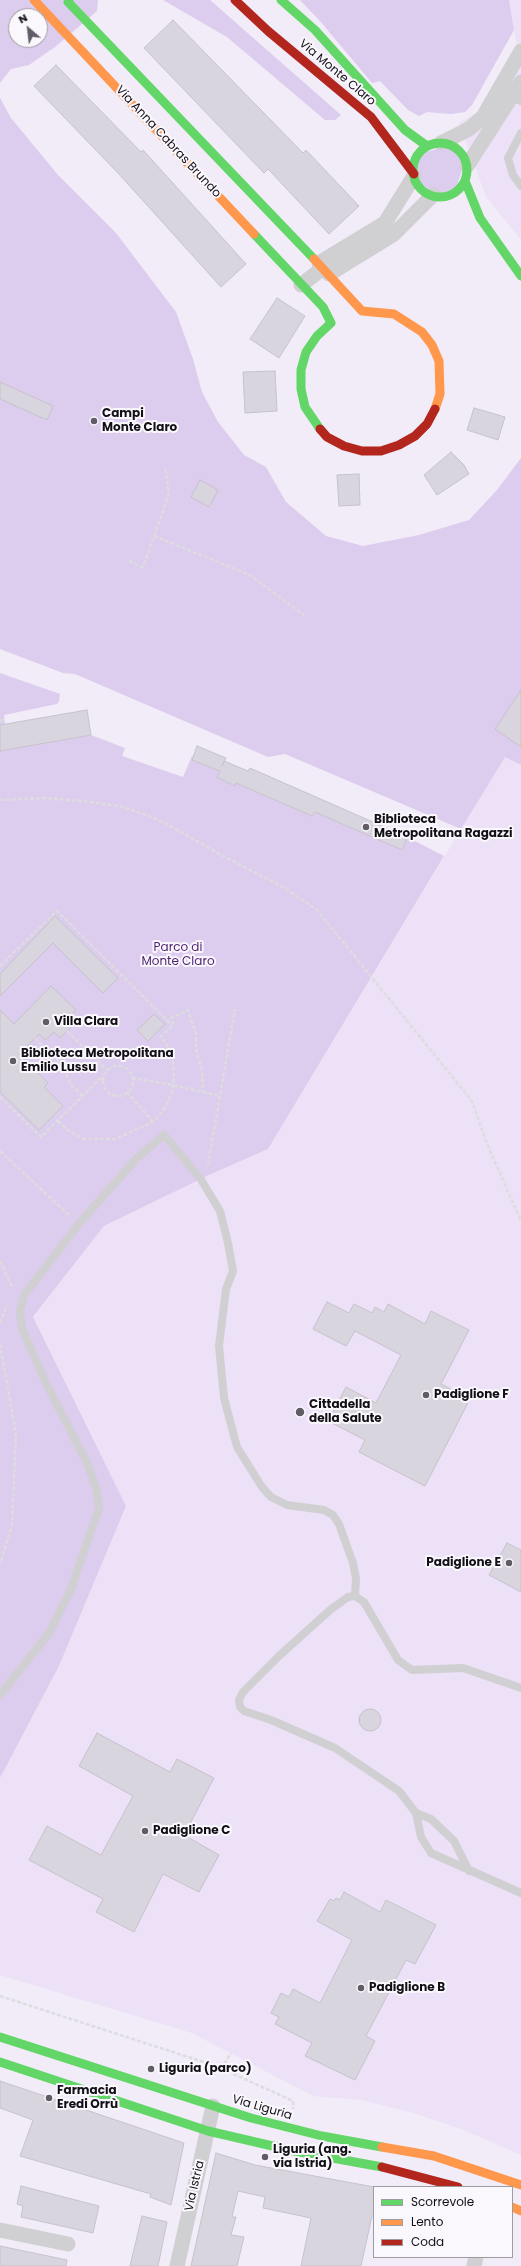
<!DOCTYPE html>
<html>
<head>
<meta charset="utf-8">
<style>
  body { margin:0 }
  #map { position:relative; width:521px; height:2266px; overflow:hidden; background:#f1ecf7; font-family:Poppins,sans-serif }
  canvas { display:block }
  .legend { position:absolute; left:373px; top:2186px; width:140px; height:72px; box-sizing:border-box; background:#faf8fd; border:1px solid #9e9ba1; margin:0; padding:5px 7px; list-style:none; font-size:12px; color:#130f17 }
  .legend li { display:flex; align-items:center; gap:8px; height:20px }
  .legend b { width:20px; border:1px solid #9e9ba1 }
  .north { position:absolute; left:8px; top:8px; width:40px; height:40px; box-sizing:border-box; background:#faf8fd; border:1px solid #9e9ba1; border-radius:50%; rotate:332deg; font-size:11px; font-weight:700; line-height:16px; text-align:center; color:#130f17 }
  .north::after { content:''; display:block; margin:auto; width:14px; height:18px; background:#615c65; clip-path:polygon(50% 0,100% 100%,50% 72%,0 100%) }
</style>
</head>
<body>
<div id="map">
<canvas width="521" height="2266"></canvas>
<ul class="legend">
<li><b style="height:5px;background:#63d668"></b>Scorrevole</li>
<li><b style="height:5px;background:#ff974d"></b>Lento</li>
<li><b style="height:5px;background:#b3261e"></b>Coda</li>
</ul>
<div class="north">N</div>
</div>
<script>
const ctx = document.querySelector('canvas').getContext('2d');
ctx.lineJoin = 'round';
function fill(path, color) { ctx.fillStyle = color; ctx.fill(path, 'evenodd'); }
const shape = rows => new Path2D(rows.map(r => 'M' + r).join(''));
function strokePath(path, color, width, dash) { ctx.strokeStyle = color; ctx.lineWidth = width; ctx.lineCap = dash ? 'butt' : 'round'; ctx.setLineDash(dash || []); ctx.stroke(path); }
function drawText(font, color, halo, rows, align = 'center') {
  ctx.font = font + ' Poppins,sans-serif'; ctx.lineWidth = 4; ctx.setLineDash([]); ctx.textBaseline = 'middle'; ctx.strokeStyle = halo; ctx.fillStyle = color; for (const [text, x, y, turn = 0] of rows) {
    ctx.save(); ctx.translate(x, y); ctx.rotate((+turn || 0) * Math.PI / 180); ctx.textAlign = isNaN(turn) ? turn : align; if (halo) ctx.strokeText(text, 0, 0); ctx.fillText(text, 0, 0); ctx.restore();
  }
}
fill(shape([
  [509,0,521,0,521,240,486,197,459,123,481,110,517,45],
  [505,756,521,765,521,2155,464,2130,413,2113,361,2100,313,2096,192,2033,0,1975,0,1778,59,1666,126,1506,33,1318,104,1226,209,1175,268,1149]
]), '#ece1f7');
fill(shape([
  [0,0,98,0,97,11,55,47,29,65,11,69,0,83],
  [16,16,40,16,40,40,16,40],
  [163,0,210,0,341,115,335,120,325,120,227,37],
  [300,0,509,0,514,30,472,105,465,112,451,114,427,112,419,116,408,110,380,81,372,83,320,21],
  [0,98,11,118,58,175,116,233,176,312,193,359,202,392,218,422,244,455,266,467,286,502,326,536,363,546,419,535,469,520,497,490,521,458,521,765,505,757,461,829,285,754,268,757,75,674,63,673,0,649],
  [447,146,456,151,464,164,456,188,442,194,432,192,420,182,417,162,423,153],
  [0,673,60,694,59,701,57,704,4,715,5,724,0,725],
  [91,735,125,748,122,756,183,777,192,756,193,756,192,760,220,771,217,777,235,786,236,783,312,816,315,812,402,850,407,837,444,856,268,1149,209,1175,104,1226,33,1317,126,1506,59,1666,0,1778,0,751]
]), '#dcccee');
const building = shape([
  [173,20,303,153,306,150,359,206,329,234,268,169,264,173,144,48,173,20],
  [56,65,141,152,143,150,246,264,221,287,118,173,34,86,56,65],
  [277,298,305,316,279,358,250,339,277,298],
  [275,371,277,411,245,413,243,372,275,371],
  [0,382,53,406,47,420,0,399,0,382],
  [474,408,505,417,498,440,467,430,474,408],
  [451,452,464,465,469,474,437,495,424,475,451,452],
  [359,474,360,505,339,506,337,475,359,474],
  [200,480,218,490,209,507,191,497,200,480],
  [521,690,521,747,495,729,521,690],
  [87,710,91,735,0,751,0,725,87,710],
  [197,746,226,758,222,766,224,761,248,771,250,768,407,837,402,850,315,812,312,816,236,783,235,786,217,777,220,771,192,760,197,746],
  [55,916,118,978,103,993,53,943,0,996,0,974,55,916],
  [51,986,76,1010,68,1019,74,1024,60,1038,54,1032,45,1040,39,1034,19,1054,48,1083,44,1087,63,1106,39,1130,0,1092,0,1010,14,1024,51,986],
  [154,1014,165,1024,148,1041,137,1030,154,1014],
  [327,1302,349,1313,354,1304,372,1313,375,1307,384,1312,388,1304,425,1324,431,1311,469,1330,441,1384,470,1399,425,1486,359,1452,365,1440,328,1421,346,1387,376,1403,401,1355,355,1331,346,1346,313,1329,327,1302],
  [507,1543,521,1550,521,1592,489,1575,507,1543],
  '359 1720a11 11 0 1 1 22 0a11 11 0 1 1-22 0Z',
  [97,1733,170,1772,177,1759,214,1778,184,1835,219,1855,199,1892,163,1874,134,1932,96,1912,103,1899,29,1860,47,1826,101,1855,133,1796,79,1766,97,1733],
  [344,1892,380,1912,386,1900,436,1925,415,1964,406,1960,366,2036,375,2041,355,2080,305,2056,312,2043,275,2024,279,2017,271,2013,281,1993,289,1997,293,1989,320,2003,352,1940,317,1921,330,1899,334,1901,336,1898,340,1900,344,1892],
  [0,2081,184,2143,171,2205,150,2197,151,2194,20,2156,33,2120,0,2108,0,2081],
  [216,2153,255,2165,374,2187,374,2216,372,2216,361,2266,301,2266,311,2218,263,2208,265,2197,238,2191,232,2217,236,2217,231,2235,244,2237,237,2266,191,2266,216,2153],
  [21,2186,99,2206,93,2233,21,2217,23,2206,17,2204,21,2186],
  [142,2216,167,2222,158,2266,130,2266,142,2216],
  [0,2246,67,2260,66,2266,0,2266,0,2246]
]);
fill(building, '#d9d5de');
strokePath(building, '#c6c2cc', 1);
strokePath(shape([
  [154,536,250,575,304,615],
  [129,561,143,567,169,494,165,467],
  [0,721,4,719],
  [0,800,45,798,83,801,119,806,144,814,165,823,225,857,283,887,317,910,472,1101,487,1144,521,1221],
  [0,966,57,911,172,1025],
  [67,1031,107,1070],
  [35,1038,61,1064,71,1085,83,1096],
  '103 1081a15 15 0 1 1 30 0a15 15 0 1 1-30 0Z',
  [132,1078,173,1085,220,1096],
  [127,1092,154,1123],
  [0,1097,41,1137,103,1076],
  [58,1121,70,1132,85,1139,115,1139,153,1122,163,1111,172,1093,174,1080,173,1062,168,1047,161,1037,173,1025,171,1018,188,1010,196,1034,196,1050,202,1070,203,1092],
  [0,1151,70,1216],
  [208,1165,235,1009],
  [0,1261,13,1289],
  [0,1323,7,1305],
  [0,1344,16,1434,12,1526,0,1564],
  [0,1996,216,2066,293,2101,293,2109],
  [221,2069,231,2053]
]), '#dddcdf', 2.5, [4, 2]);
strokePath(shape([
  [512,97,521,101],
  [521,133,508,158,513,175,521,186],
  [0,1695,49,1633,71,1589,99,1508,97,1491,88,1465,46,1383,22,1329,20,1312,24,1295,82,1220,137,1158,164,1135,200,1178,220,1211,228,1243,233,1271,226,1289,219,1346,224,1398,237,1447,262,1487,271,1497,287,1505,324,1510,333,1515,339,1524,353,1563,356,1578,355,1596],
  [416,1813,421,1837,431,1853,521,1893],
  [469,1871,454,1841,431,1819,416,1813,399,1791,335,1748,271,1720,244,1711,240,1707,239,1700,243,1692,279,1656,330,1610,348,1597,355,1596,364,1602,398,1660,412,1670,463,1668,521,1688]
]), '#d0cfd2', 8);
strokePath(shape([
  [441,143,469,129,483,117,521,51],
  [467,166,521,82],
  [319,263,385,223,414,176],
  [329,274,394,234,433,195],
  [301,285,323,268],
  [0,2230,68,2244],
  [177,2266,213,2106],
  [474,2266,476,2257]
]), '#d0cfd2', 15);
strokePath(shape([
  [69,0,68,2,314,259],
  [281,0,315,30,405,130,427,146],
  '413 170a27 27 0 1 1 54 0a27 27 0 1 1-54 0Z',
  [465,181,480,218,521,276],
  [254,234,323,307,331,323,317,336,306,352,301,370,301,389,305,407,320,429],
  [0,2037,251,2118,322,2136,382,2147],
  [0,2062,208,2131,294,2151,382,2167]
]), '#63d668', 9);
strokePath(shape([
  [34,0,254,234],
  [314,259,362,311,394,314,422,332,432,345,439,361,440,394,435,409],
  [382,2147,434,2156,521,2185],
  [512,2207,521,2211]
]), '#ff974d', 9);
strokePath(shape([
  [235,0,268,31,371,117,414,174],
  [320,429,327,437,344,446,362,451,381,451,399,445,415,436,427,424,435,409],
  [382,2167,458,2187]
]), '#b3261e', 9);
for (const [x, y, r, color] of [
  [94,421,4,"#615c65"],
  [366,827,4,"#615c65"],
  [46,1022,4,"#615c65"],
  [13,1061,4,"#615c65"],
  [426,1395,4,"#615c65"],
  [300,1412,5,"#615c65"],
  [509,1563,4,"#615c65"],
  [145,1831,4,"#615c65"],
  [361,1988,4,"#615c65"],
  [151,2069,4,"#615c65"],
  [49,2098,4,"#615c65"],
  [265,2157,4,"#615c65"]
]) { const dot = new Path2D(); dot.arc(x, y, r, 0, 2 * Math.PI); ctx.fillStyle = color; ctx.fill(dot); strokePath(dot, '#faf8fd', 1.5); }
drawText('12px', '#130f17', '#faf8fd', [
  ["Via Monte Claro",337,73,40],
  ["Via Anna Cabras Brundo",168,142,47],
  ["Via Liguria",262,2108,16],
  ["Via Istria",195,2186,-77]
]);
drawText('bold 12px', '#130f17', '#faf8fd', [
  ["Campi",102,414],
  ["Monte Claro",102,428],
  ["Biblioteca",374,820],
  ["Metropolitana Ragazzi",374,834],
  ["Villa Clara",54,1022],
  ["Biblioteca Metropolitana",21,1054],
  ["Emilio Lussu",21,1068],
  ["Padiglione F",434,1395],
  ["Cittadella",309,1405],
  ["della Salute",309,1419],
  ["Padiglione E",501,1563,"right"],
  ["Padiglione C",153,1831],
  ["Padiglione B",369,1988],
  ["Liguria (parco)",159,2069],
  ["Farmacia",57,2091],
  ["Eredi Orrù",57,2105],
  ["Liguria (ang.",273,2150],
  ["via Istria)",273,2164]
], 'left');
drawText('12px', '#4d1e71', '#faf8fd', [
  ["Parco di",178,948],
  ["Monte Claro",178,962]
]);
</script>
</body>
</html>
